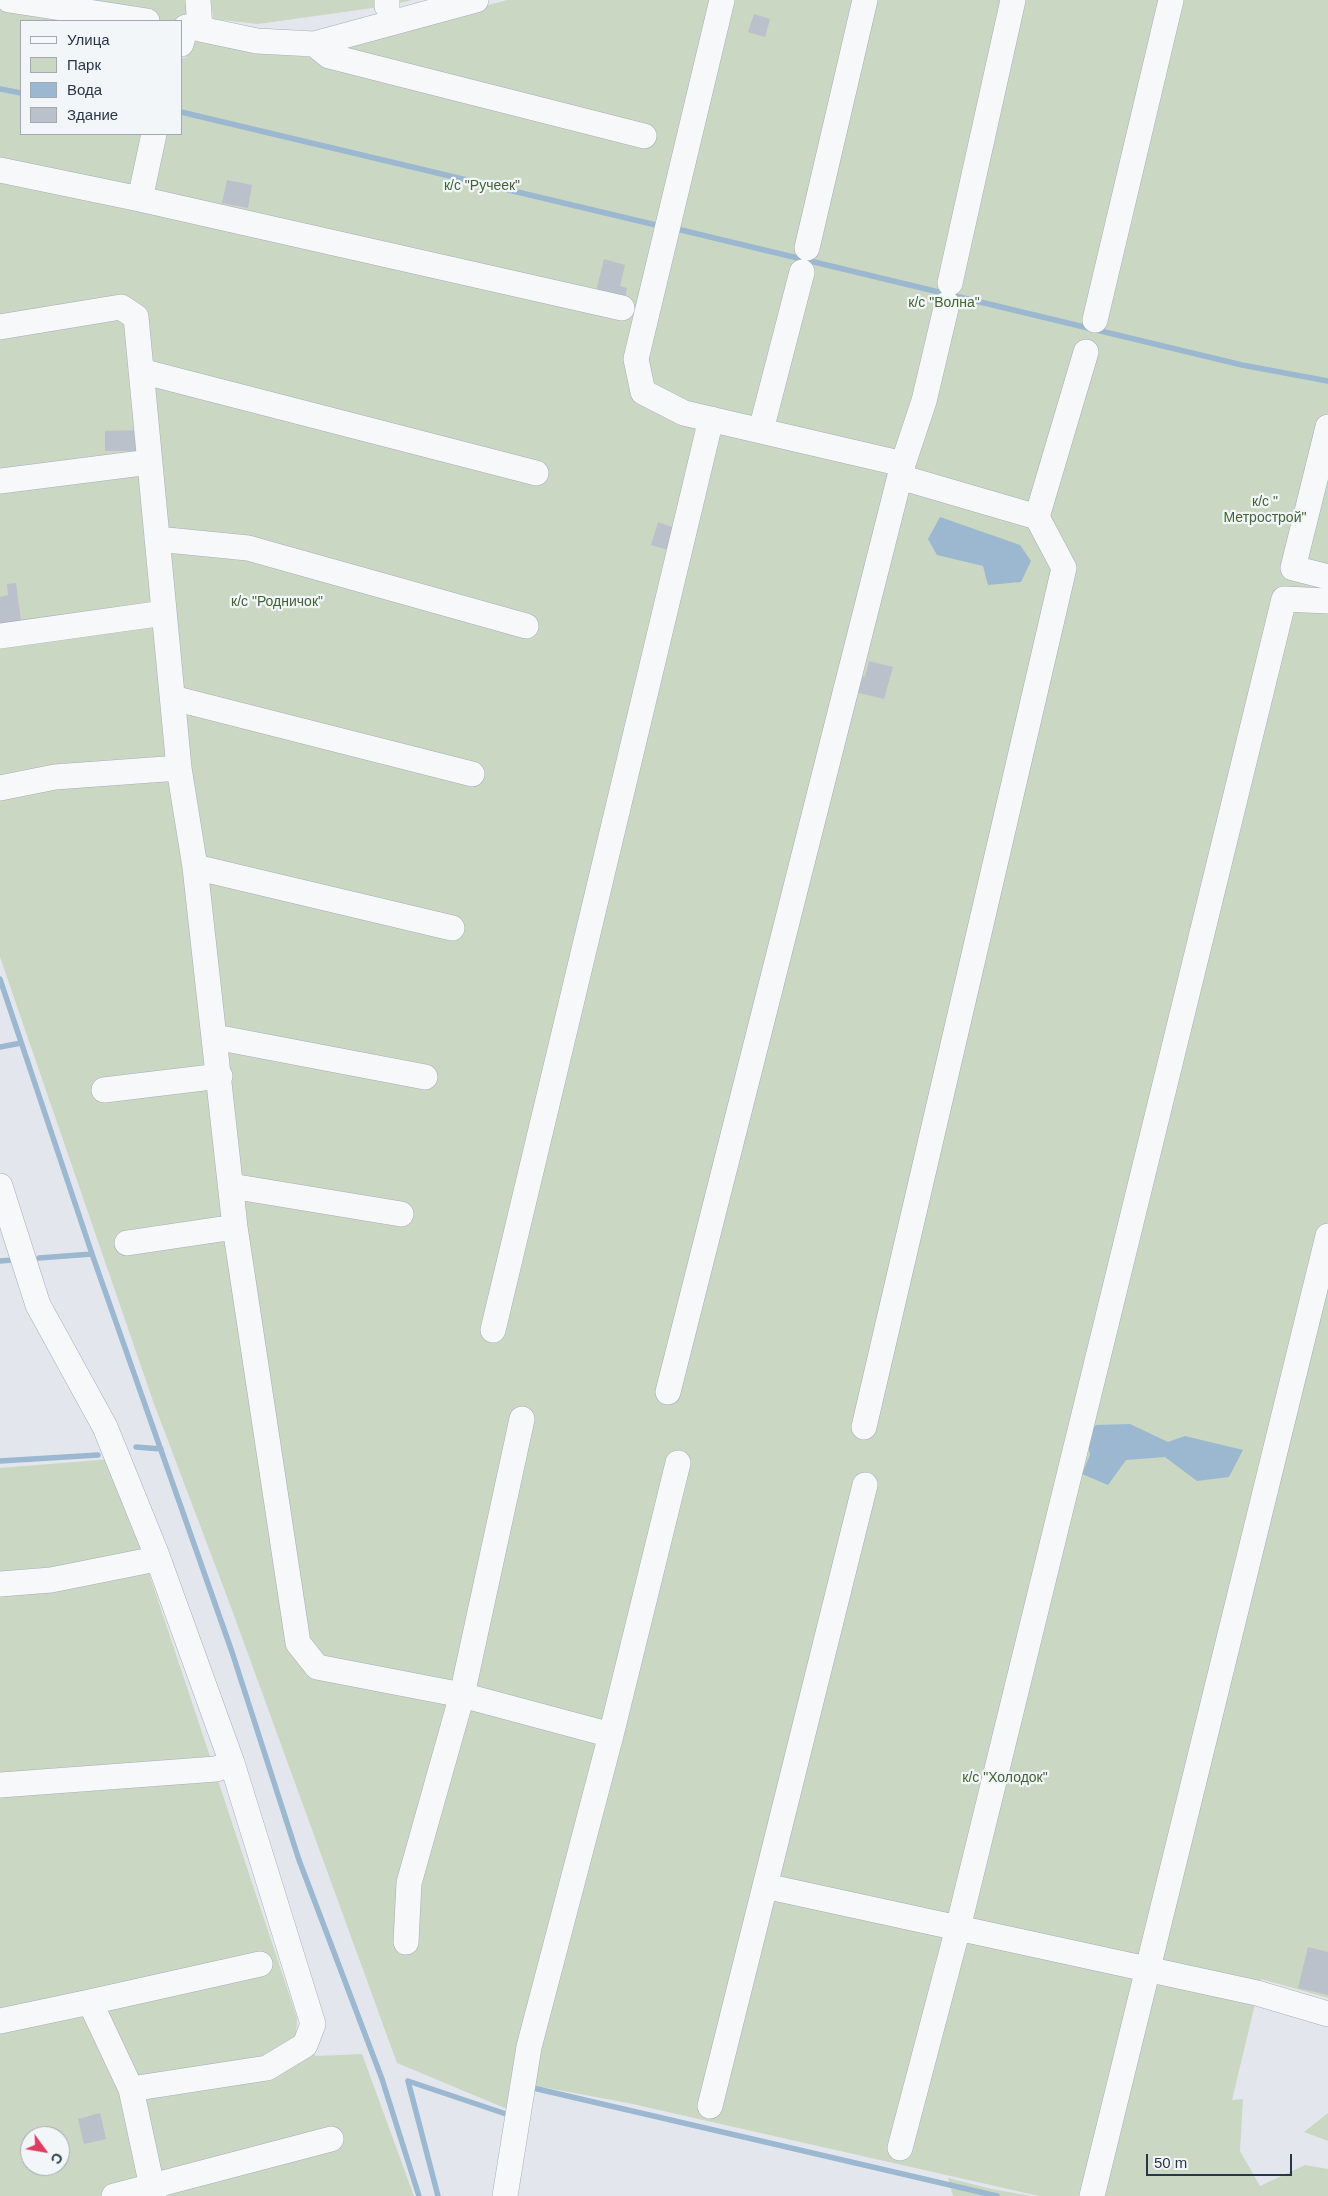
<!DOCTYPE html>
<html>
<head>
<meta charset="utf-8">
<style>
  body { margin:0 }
  #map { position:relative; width:1328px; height:2196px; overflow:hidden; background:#e3e7ed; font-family:Arial,sans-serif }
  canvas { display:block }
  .legend { position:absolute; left:20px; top:20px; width:162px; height:115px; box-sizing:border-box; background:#f3f6f9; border:1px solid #a2a9b2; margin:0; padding:6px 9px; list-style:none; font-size:15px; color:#293647 }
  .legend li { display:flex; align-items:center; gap:10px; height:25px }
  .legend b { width:25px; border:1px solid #a2a9b2 }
  .north { position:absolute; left:20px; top:2126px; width:50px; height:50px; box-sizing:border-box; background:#f3f6f9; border:1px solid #a2a9b2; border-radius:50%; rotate:122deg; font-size:14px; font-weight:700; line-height:20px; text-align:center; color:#293647 }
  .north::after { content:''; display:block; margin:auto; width:18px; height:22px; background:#dc3d60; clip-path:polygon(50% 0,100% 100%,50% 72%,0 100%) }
  .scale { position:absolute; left:1146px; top:2154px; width:146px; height:22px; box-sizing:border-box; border:2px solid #293647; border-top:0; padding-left:6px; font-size:15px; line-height:18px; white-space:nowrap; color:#293647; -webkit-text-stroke:4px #f3f6f9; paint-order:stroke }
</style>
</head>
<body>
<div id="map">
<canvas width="1328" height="2196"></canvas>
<ul class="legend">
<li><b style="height:6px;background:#f7f8fa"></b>Улица</li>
<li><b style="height:14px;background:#cad7c3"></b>Парк</li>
<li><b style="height:14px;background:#9bb8d0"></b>Вода</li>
<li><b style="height:14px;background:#bac1cb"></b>Здание</li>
</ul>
<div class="north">С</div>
<div class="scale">50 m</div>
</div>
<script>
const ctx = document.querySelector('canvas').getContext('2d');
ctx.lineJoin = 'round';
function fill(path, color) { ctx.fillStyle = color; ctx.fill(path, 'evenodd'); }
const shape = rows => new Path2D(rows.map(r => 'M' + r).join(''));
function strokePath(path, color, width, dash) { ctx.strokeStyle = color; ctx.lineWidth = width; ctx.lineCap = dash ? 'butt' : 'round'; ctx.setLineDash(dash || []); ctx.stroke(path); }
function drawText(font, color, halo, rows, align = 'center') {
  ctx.font = font + ' Arial,sans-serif'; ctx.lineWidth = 4.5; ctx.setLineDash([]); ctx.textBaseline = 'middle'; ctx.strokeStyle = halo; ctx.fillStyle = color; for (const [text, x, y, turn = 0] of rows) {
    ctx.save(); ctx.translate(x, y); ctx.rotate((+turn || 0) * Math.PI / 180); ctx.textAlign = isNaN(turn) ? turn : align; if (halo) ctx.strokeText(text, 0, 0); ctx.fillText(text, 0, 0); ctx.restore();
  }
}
fill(shape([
  [0,0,190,0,191,14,176,19,176,21,21,21,21,134,181,134,181,58,185,58,190,40,327,60,331,47,507,0,1328,0,1328,1998,1261,1979,1232,2100,1243,2099,1240,2151,1260,2186,1305,2165,1328,2169,1328,2196,1039,2196,628,2103,510,2081,507,2109,397,2063,232,1610,153,1401,0,957],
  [211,0,412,0,387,6,258,24,213,19],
  [111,1459,297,2018,296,2036,316,2056,362,2054,414,2196,0,2196,0,1468],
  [30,2136,60,2136,60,2166,30,2166],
  [1328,2113,1328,2141,1304,2132],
  [948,2178,992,2189,1031,2196,953,2196]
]), '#cad7c3');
fill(shape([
  [940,517,1020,545,1031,561,1021,582,988,585,983,566,937,555,928,539],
  [1130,1424,1168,1442,1185,1436,1243,1450,1229,1477,1197,1481,1165,1457,1126,1460,1108,1485,1082,1474,1090,1455,1086,1435,1096,1425]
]), '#9bb8d0');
strokePath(shape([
  [0,89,21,93],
  [181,112,656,225],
  [677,229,1242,365,1328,381],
  [0,979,92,1254,232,1652,299,1860,382,2079,419,2196],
  [0,1047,21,1043],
  [39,1258,92,1254],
  [0,1261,12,1260],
  [136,1447,161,1449],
  [0,1461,98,1455],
  [529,2087,997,2196],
  [438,2196,408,2081,512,2116]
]), '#9bb8d0', 5.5);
fill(shape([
  [754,14,770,19,765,37,748,32],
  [227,180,252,185,248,208,222,203],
  [604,259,625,265,620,286,627,288,624,303,595,296],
  [138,430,139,451,105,451,105,431],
  [658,522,675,528,668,550,651,545],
  [16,583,21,621,0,625,0,597,8,595,7,584],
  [869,661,893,667,884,699,855,692,859,675,865,677],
  [1308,1947,1328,1952,1328,1995,1298,1988],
  [100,2113,106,2139,84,2144,78,2119]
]), '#bac1cb');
const minor = shape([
  [9,0,147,21],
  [198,0,200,29,257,41,314,44,476,0],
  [387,0,387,6],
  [722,0,636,359,643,392,684,413,903,464,924,401,947,304],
  [181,44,186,27],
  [314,44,329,56,644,136],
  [154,134,140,199,622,308],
  [0,170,140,199],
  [807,248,865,0],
  [950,283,1013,0],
  [1095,320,1171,0],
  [0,327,121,307,136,317,179,768],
  [141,371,536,473],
  [1328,427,1293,568,1328,577],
  [761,430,802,272],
  [0,481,150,462],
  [1037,517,1086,352],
  [157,539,248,548,526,626],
  [0,636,164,613],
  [173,698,472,774],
  [0,788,55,777,179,768,195,867,235,1227,298,1643,317,1667,462,1695,611,1735,529,2047,505,2196],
  [195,867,452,928],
  [215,1037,425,1077],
  [104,1090,220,1076],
  [0,1186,38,1305,105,1427,156,1553,232,1763,313,2024,305,2045,267,2068,131,2089,154,2196],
  [231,1186,401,1214],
  [127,1243,235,1227],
  [493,1330,711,419],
  [668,1392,903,464],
  [864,1427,1064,568,1037,517,900,477],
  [865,1485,765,1886,1257,1993,1328,2014],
  [0,1584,51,1580,146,1561,156,1553],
  [611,1735,678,1463],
  [0,1785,216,1769,232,1763],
  [406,1942,409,1883,462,1695,522,1419],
  [90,2002,260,1964],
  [0,2021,90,2002,131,2089],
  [710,2106,765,1886],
  [900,2148,958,1928,1284,599,1328,601],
  [114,2196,331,2139],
  [1092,2196,1328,1236]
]);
strokePath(minor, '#a7aeb8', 26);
strokePath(minor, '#f7f8fa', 25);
drawText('14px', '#416434', '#f3f6f9', [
  ["к/с \"Ручеек\"",482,186],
  ["к/с \"Волна\"",944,303],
  ["к/с \"",1265,502],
  ["Метрострой\"",1265,518],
  ["к/с \"Родничок\"",277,602],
  ["к/с \"Холодок\"",1005,1778]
]);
</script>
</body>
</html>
